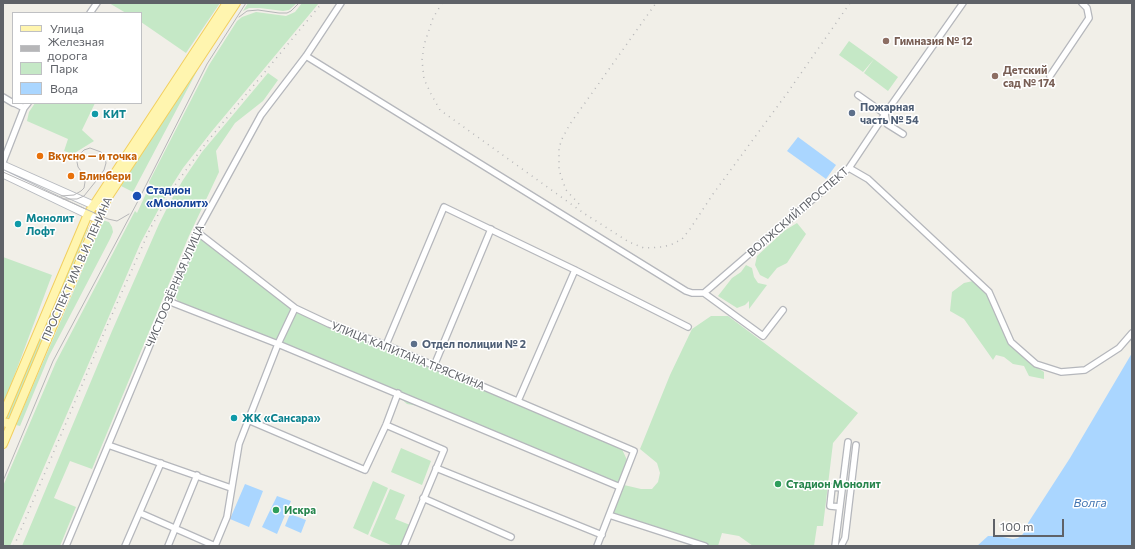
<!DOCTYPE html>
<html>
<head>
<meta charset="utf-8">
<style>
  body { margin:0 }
  #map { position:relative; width:1135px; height:549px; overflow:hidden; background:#f1efe8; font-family:Commissioner,sans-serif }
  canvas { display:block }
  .frame { position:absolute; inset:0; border:4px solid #5f6268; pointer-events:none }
  .legend { position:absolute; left:12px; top:12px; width:130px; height:92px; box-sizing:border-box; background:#fff; border:1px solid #bfc0c3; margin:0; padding:5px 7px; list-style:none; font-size:12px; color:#5f6268 }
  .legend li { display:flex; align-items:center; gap:8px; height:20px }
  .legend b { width:20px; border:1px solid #bfc0c3 }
  .scale { position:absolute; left:993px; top:519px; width:71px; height:18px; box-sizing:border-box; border:2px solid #5f6268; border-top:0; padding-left:5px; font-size:12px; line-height:14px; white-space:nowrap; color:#5f6268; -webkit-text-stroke:3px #fff; paint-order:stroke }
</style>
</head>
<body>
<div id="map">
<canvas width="1135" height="549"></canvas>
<div class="frame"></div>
<ul class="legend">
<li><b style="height:5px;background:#fff5af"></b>Улица</li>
<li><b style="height:5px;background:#b6b6b8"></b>Железная дорога</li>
<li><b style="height:11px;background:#c5e8c6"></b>Парк</li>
<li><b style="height:11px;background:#aad6ff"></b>Вода</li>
</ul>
<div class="scale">100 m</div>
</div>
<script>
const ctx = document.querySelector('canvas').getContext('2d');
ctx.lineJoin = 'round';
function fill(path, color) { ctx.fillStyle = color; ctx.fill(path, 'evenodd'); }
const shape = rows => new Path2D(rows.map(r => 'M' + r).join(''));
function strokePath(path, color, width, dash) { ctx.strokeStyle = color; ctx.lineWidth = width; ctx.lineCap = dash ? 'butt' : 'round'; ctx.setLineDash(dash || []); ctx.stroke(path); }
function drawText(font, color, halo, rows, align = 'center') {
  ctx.font = font + ' Commissioner,sans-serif'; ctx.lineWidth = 3; ctx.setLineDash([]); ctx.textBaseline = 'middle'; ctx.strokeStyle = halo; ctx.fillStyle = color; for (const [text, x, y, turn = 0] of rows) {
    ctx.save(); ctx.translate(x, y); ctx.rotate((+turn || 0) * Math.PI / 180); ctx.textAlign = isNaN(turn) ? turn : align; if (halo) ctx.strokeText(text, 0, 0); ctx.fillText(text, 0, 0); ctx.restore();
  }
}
fill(shape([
  [109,3,220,3,186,53,141,22,141,13,126,13],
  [248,3,297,3,289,10,283,11,260,8,249,8,243,11],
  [302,3,319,3,212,131,183,168,169,190,141,242,10,546,3,546,3,486,56,362,135,211,137,213,150,185,149,182,209,65,237,21,242,17,256,12,286,16,295,12],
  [849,41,874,59,863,72,839,55],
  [874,59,898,77,888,91,864,73],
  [196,69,197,71,133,192,121,186],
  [268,73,278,80,263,101,235,123,216,151,219,172,188,238,92,469,70,461,54,498,76,507,60,546,22,546,112,331,159,224,170,202,183,180,202,152],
  [35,103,95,103,82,130,94,141,73,154,64,151,68,139,27,121,29,112],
  [102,220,109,222,112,227,113,232,110,239,49,356,20,426,16,425,78,281],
  [797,223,806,234,787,263,777,268,768,279,760,275,755,265,757,256,784,231],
  [87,226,88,228,10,418,6,419,5,417],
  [199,237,294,309,386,346,621,447,627,460,618,484,436,409,407,404,398,396,179,304,175,295],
  [3,257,52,275,3,406],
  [746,265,752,268,754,277,758,283,767,285,749,309,749,301,745,305,737,308,718,296,732,278,741,272],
  [973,281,988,293,1008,342,1033,365,1044,372,1044,379,1029,376,1024,366,1013,364,1004,357,996,355,993,360,964,319,950,311,952,292,964,283],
  [711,316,728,316,858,413,833,443,823,526,817,526,814,546,753,546,739,536,722,533,718,546,712,546,613,514,624,485,641,489,652,489,658,482,660,473,657,463,640,449,670,375,692,329],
  [401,448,431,461,422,485,391,472],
  [373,481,388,488,368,535,353,528],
  [390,489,405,495,395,519,410,525,401,546,393,546,370,536]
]), '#c5e8c6');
fill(shape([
  [798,137,836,165,826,179,787,151],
  [1132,353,1132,546,977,546,988,536,997,536,1013,539,1018,538,1023,534,1028,523,1070,458],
  [245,484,263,491,249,527,230,519],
  [277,496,291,501,277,534,262,527],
  [290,514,306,520,301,533,285,526]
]), '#aad6ff');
const street = shape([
  [90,13,97,3],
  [306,56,686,291,692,293,704,293,763,336,783,310],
  [1050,76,1089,18,1087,8,1082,3],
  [858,95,885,114,887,124,903,134],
  [3,97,13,103],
  [14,103,24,108],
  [3,162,24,108,28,103],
  [849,168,868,179,989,292,1011,342,1036,364,1061,372,1085,370,1119,348,1132,333],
  [197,232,295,308,329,324,386,345,634,451,597,546],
  [704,293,849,168,885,114,963,3],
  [168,301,278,344,620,487],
  [386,345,444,207,575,270,688,327],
  [434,366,491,229],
  [518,401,575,270],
  [248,420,365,470,386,425,398,393],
  [386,425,444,450,404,546],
  [108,445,231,488],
  [436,468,602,535],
  [423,498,511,537],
  [840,507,830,506,832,487,842,488],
  [140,513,215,546],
  [609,515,705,546],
  [66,546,197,232,261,115,306,56,341,3],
  [125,546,161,463],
  [168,546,197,475],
  [215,546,227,517,239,444,278,344,295,308],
  [835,546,848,442],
  [841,546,845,538,856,445]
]);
const secondary = shape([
  [3,165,102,209],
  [3,174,97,219]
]);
const primary = shape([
  [3,415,88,214,227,3],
  [3,422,11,424],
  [3,444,102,209,108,197,236,3]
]);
strokePath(street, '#b5b7bc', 8);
strokePath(secondary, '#b6b9bf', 9);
strokePath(primary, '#f2cf5f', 10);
strokePath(street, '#fff', 5.5);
strokePath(secondary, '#fff', 7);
strokePath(primary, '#fff5af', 8);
strokePath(shape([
  [239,17,247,11,258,10,279,13,287,13,291,11,299,3],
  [3,172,108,219,117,221,129,214],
  [61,196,74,195,81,191,84,188,85,182,83,174,78,167,77,162,77,159,81,153,84,150,90,148,101,152,105,158,106,163,104,170,96,181,84,196,77,199,63,199],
  [3,481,53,361,138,201,207,64,246,3]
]), '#b6b6b8', 1);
strokePath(shape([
  [442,3,433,18,424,45,422,60,424,79,431,94,440,110,585,214,629,242,644,248,662,247,673,244,682,239,690,229,713,194,788,92,850,3],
  [579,204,566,190,559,170,559,148,562,139,570,124,656,3],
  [14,546,107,326,150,229,175,185,206,143,322,3]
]), '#b6b6b8', 1.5, [1, 5]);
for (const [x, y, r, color] of [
  [886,41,4,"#8d6e63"],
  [995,76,4,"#8d6e63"],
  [852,113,4,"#5c6f8a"],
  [95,114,4,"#0f9aa8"],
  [40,156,4,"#e8710a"],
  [71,176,4,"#e8710a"],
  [137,196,5,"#1a4fb4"],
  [18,224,4,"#0f9aa8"],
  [414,344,4,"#5c6f8a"],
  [234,418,4,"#0f9aa8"],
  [778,484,4,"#2e9e5b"],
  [276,510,4,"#2e9e5b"]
]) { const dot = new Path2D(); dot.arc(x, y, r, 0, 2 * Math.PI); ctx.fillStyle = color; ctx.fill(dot); strokePath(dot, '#fff', 1.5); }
drawText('bold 11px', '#785e54', '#fff', [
  ["Гимназия № 12",894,41],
  ["Детский",1003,70],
  ["сад № 174",1003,83]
], 'left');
drawText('bold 11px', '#4e5e75', '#fff', [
  ["Пожарная",860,107],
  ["часть № 54",860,120],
  ["Отдел полиции № 2",422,344]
], 'left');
drawText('bold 11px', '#0d838f', '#fff', [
  ["КИТ",103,114],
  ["Монолит",26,218],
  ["Лофт",26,231],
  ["ЖК «Сансара»",242,418]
], 'left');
drawText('bold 11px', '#c56008', '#fff', [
  ["Вкусно — и точка",48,156],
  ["Блинбери",79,176]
], 'left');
drawText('bold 11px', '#164399', '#fff', [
  ["Стадион",146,190],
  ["«Монолит»",146,203]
], 'left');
drawText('11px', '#5f6268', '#fff', [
  ["ВОЛЖСКИЙ ПРОСПЕКТ",798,212,-41],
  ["ПРОСПЕКТ ИМ. В.И. ЛЕНИНА",77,269,-66],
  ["ЧИСТООЗЁРНАЯ УЛИЦА",175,286,-67],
  ["УЛИЦА КАПИТАНА ТРЯСКИНА",408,356,22]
]);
drawText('bold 11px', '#27864d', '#fff', [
  ["Стадион Монолит",786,484],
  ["Искра",284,510]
], 'left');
drawText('italic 12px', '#4376b3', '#fff', [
  ["Волга",1090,503]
]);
</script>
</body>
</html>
